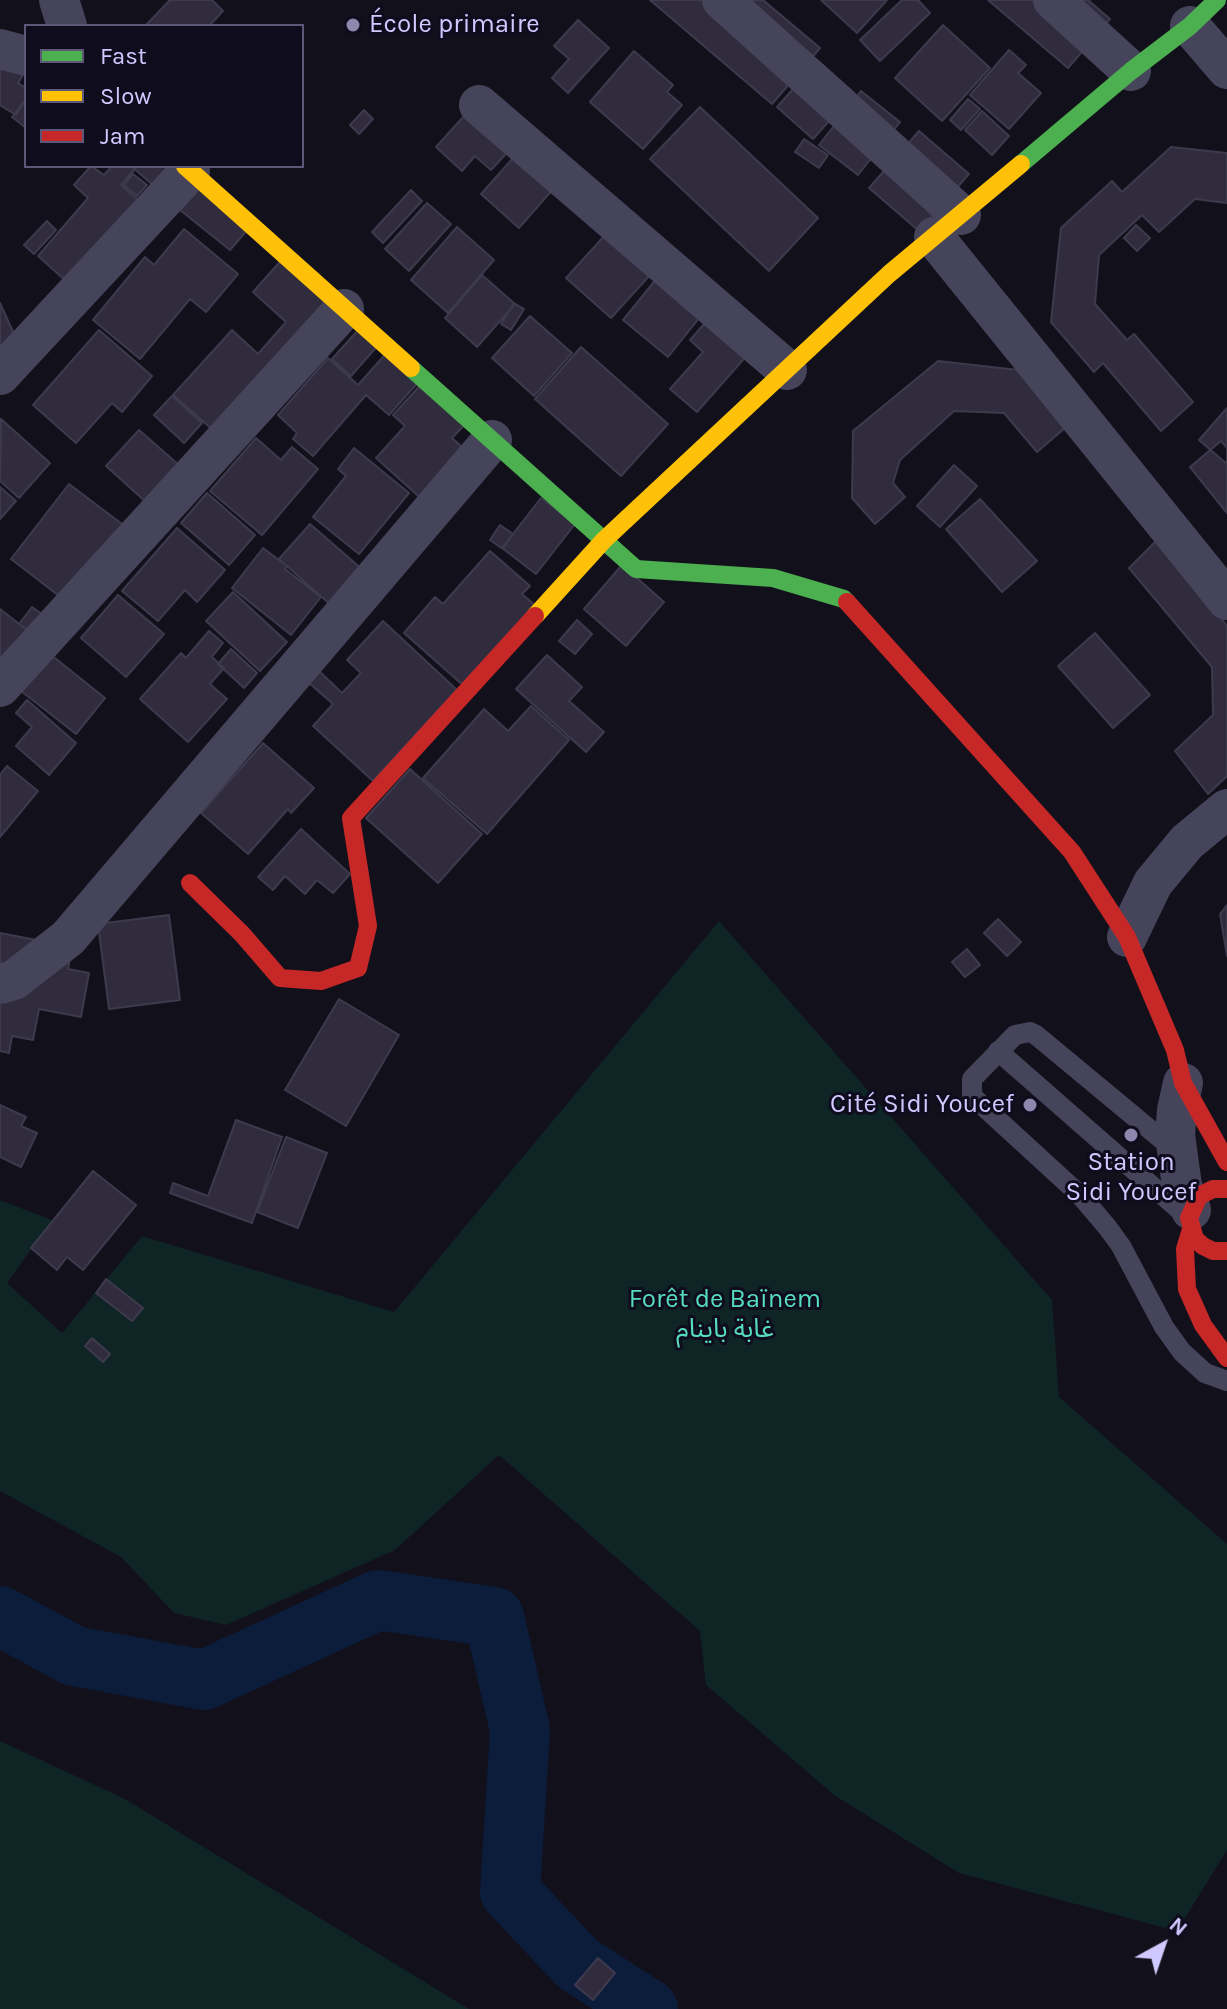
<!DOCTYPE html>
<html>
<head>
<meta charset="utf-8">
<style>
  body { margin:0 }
  #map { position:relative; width:1227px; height:2009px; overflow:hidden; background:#12101a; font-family:Karla,sans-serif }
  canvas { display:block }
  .legend { position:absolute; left:24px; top:24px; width:280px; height:144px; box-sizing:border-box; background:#0f0c1e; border:2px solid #5c5878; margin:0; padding:10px 14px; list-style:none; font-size:24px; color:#d0c9ff }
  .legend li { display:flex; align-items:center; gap:16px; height:40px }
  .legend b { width:40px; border:2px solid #5c5878 }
  .north { position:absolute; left:1123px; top:1905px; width:80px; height:80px; -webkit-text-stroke:6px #0f0c1e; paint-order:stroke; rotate:40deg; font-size:22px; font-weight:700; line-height:32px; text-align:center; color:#d0c9ff }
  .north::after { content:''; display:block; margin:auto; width:28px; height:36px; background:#d0c9ff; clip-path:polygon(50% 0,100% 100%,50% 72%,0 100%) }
</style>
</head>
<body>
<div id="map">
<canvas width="1227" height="2009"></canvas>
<ul class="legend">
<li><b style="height:10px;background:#4caf50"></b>Fast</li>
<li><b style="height:10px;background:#ffc107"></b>Slow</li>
<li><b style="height:10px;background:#c62828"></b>Jam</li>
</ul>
<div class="north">N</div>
</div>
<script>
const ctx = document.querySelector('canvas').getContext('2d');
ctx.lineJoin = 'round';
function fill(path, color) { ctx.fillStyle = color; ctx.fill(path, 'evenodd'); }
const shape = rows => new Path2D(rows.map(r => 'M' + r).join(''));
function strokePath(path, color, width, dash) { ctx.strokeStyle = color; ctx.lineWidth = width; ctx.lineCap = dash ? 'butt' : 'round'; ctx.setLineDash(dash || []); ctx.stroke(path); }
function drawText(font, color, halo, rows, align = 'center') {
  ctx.font = font + ' Karla,"Noto Sans Arabic",sans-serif'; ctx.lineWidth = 6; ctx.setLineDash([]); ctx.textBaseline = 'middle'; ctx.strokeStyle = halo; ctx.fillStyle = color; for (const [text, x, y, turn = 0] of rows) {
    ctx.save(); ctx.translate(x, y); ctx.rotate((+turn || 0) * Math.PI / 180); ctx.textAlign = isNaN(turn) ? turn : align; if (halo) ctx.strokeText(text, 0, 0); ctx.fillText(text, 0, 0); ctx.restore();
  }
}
fill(shape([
  [719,921,1052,1300,1059,1397,1227,1544,1227,1850,1177,1931,959,1873,834,1795,706,1685,700,1631,499,1455,395,1550,226,1625,174,1613,121,1557,0,1491,0,1200,52,1220,7,1283,62,1333,142,1236,394,1312],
  [0,1741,125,1799,469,2009,0,2009]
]), '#0f2425');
strokePath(shape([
  [0,1616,74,1656,204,1680,378,1600,494,1617,520,1730,510,1892,578,1964,648,2009]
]), '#0c1c3b', 60);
const building = shape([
  [170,0,212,0,223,11,209,26,145,26,170,0],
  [650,0,763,0,820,48,772,104,650,0],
  [821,0,887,0,857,33,821,0],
  [902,0,918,0,930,13,880,61,860,40,902,0],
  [988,0,1088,0,1110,19,1068,68,988,0],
  [578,20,609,48,568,93,552,78,569,59,554,46,578,20],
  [943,25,990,68,942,121,895,78,943,25],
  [0,40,26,70,18,83,26,88,26,99,16,115,0,105,0,40],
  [1009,50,1026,65,1018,73,1041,93,1009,129,970,95,1009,50],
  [634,51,673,85,667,92,682,105,643,149,590,102,634,51],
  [818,61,854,93,813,139,777,107,818,61],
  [861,91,900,122,858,175,819,145,861,91],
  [26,99,26,128,12,117,26,99],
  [968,99,980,109,961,130,950,120,968,99],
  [700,107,818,218,769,271,650,159,700,107],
  [364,110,373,119,359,134,350,125,364,110],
  [982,111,1009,136,992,155,965,130,982,111],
  [464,116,523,135,491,170,475,156,462,171,436,147,464,116],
  [919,131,969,174,919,231,869,188,919,131],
  [530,139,567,173,519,228,481,194,530,139],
  [804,139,828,155,819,168,795,152,804,139],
  [1171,147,1227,153,1227,203,1195,199,1159,232,1142,215,1099,255,1095,304,1127,340,1134,334,1193,402,1161,431,1103,363,1094,372,1051,322,1061,228,1112,181,1122,192,1171,147],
  [91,166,104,175,112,166,132,166,135,169,121,185,137,199,76,290,38,256,88,198,74,185,91,166],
  [131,166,190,166,168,198,131,166],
  [133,174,147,185,137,196,124,185,133,174],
  [198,188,249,228,230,250,180,210,198,188],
  [411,190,422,201,383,243,372,232,411,190],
  [427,203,451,224,409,271,385,249,427,203],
  [626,212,671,252,611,318,566,278,626,212],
  [47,221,56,230,34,254,24,245,47,221],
  [1136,225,1150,238,1137,251,1124,238,1136,225],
  [457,227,494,260,448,313,411,280,457,227],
  [184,229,238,274,206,312,190,299,140,359,93,320,145,257,154,265,184,229],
  [286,255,342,304,214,431,173,395,232,330,258,354,286,322,253,292,286,255],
  [675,256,720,292,668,357,623,320,675,256],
  [482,275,515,304,477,347,445,318,482,275],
  [0,303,19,345,0,354,0,303],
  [514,303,524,309,511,330,501,324,514,303],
  [712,315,764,336,697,412,670,389,703,352,690,340,712,315],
  [530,316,572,353,534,396,492,358,530,316],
  [360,328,379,344,351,376,332,359,360,328],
  [99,330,152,376,122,412,112,403,76,443,33,405,99,330],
  [581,347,668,424,621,476,535,399,581,347],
  [390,349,422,378,389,415,366,395,313,456,293,439,297,433,278,415,328,358,358,385,390,349],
  [938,361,1027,371,1072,422,1037,452,1004,413,954,411,900,460,893,483,905,497,875,524,852,498,853,431,938,361],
  [426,379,474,415,452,438,470,454,426,503,376,458,405,426,393,415,426,379],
  [172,396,202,423,184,443,154,415,172,396],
  [1227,408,1227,464,1199,440,1227,408],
  [1,419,50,463,19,498,0,481,1,419],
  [139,430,180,466,147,503,106,466,139,430],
  [256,438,281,460,292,447,318,469,262,535,210,491,256,438],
  [1221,441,1227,448,1227,513,1190,467,1221,441],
  [354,448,409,493,359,554,313,517,346,476,338,469,354,448],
  [954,465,977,486,940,527,917,506,954,465],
  [69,484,126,527,72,606,11,559,69,484],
  [0,487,16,501,0,519,0,487],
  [207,493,255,535,229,565,181,523,207,493],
  [541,498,575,524,536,574,502,548,541,498],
  [980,499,1037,561,1002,592,946,529,980,499],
  [310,524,364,571,332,606,279,559,310,524],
  [500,525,513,534,503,549,490,540,500,525],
  [177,528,225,570,197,602,185,590,158,621,122,591,177,528],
  [1159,538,1227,626,1227,776,1208,794,1175,751,1213,715,1212,667,1129,568,1159,538],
  [263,548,287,566,285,569,321,597,291,635,232,588,263,548],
  [490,551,530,586,522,594,536,606,465,687,404,633,435,597,443,604,490,551],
  [622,565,664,602,626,646,584,609,622,565],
  [233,592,287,642,260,671,206,621,233,592],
  [118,595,164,634,126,677,81,638,118,595],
  [32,607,42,614,29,631,19,624,32,607],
  [0,609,32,634,0,670,0,609],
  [577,620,592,634,575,654,559,641,577,620],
  [383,621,457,690,373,781,313,726,333,704,308,682,319,671,342,693,361,673,347,660,383,621],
  [209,631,223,643,212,657,224,668,210,684,227,699,188,742,140,699,181,653,186,658,209,631],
  [1095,633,1150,695,1113,728,1058,666,1095,633],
  [231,649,257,673,244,688,218,664,231,649],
  [50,654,105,698,76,734,21,691,50,654],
  [547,655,582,687,569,701,604,732,586,752,516,689,547,655],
  [27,700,76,743,49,775,16,746,32,727,16,713,27,700],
  [531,706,569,740,487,834,423,778,484,709,508,731,531,706],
  [263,743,314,788,291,813,288,809,248,854,201,813,263,743],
  [7,766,38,791,0,837,0,775,7,766],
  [410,769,482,834,438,883,366,818,410,769],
  [301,829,350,874,333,893,317,880,305,894,285,876,273,890,258,877,301,829],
  [1227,905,1227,956,1220,914,1227,905],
  [169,915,180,1000,109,1009,98,924,169,915],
  [998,919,1021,942,1007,956,984,933,998,919],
  [0,933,72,947,68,969,89,973,81,1017,39,1009,33,1040,12,1036,9,1053,0,1051,0,933],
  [967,949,980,965,965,977,952,962,967,949],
  [339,999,399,1035,346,1126,285,1090,339,999],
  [0,1105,26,1117,21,1126,37,1133,21,1167,0,1157,0,1105],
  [236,1120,282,1137,252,1223,170,1193,173,1183,208,1196,236,1120],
  [286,1137,327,1153,298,1228,257,1212,286,1137],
  [93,1171,136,1205,83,1270,67,1257,57,1270,31,1248,93,1171],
  [106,1279,143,1308,132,1321,96,1293,106,1279],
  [92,1338,110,1354,103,1362,85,1346,92,1338],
  [598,1958,615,1973,593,2000,575,1985,598,1958]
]);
fill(building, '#302c3d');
strokePath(building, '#3e3a4e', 2);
strokePath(shape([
  [998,1051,1183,1213],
  [1177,1152,1036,1035,1030,1032,1015,1035,972,1079,972,1096,1080,1195,1108,1228,1121,1246,1164,1327,1182,1352,1205,1373,1227,1381]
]), '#46445b', 20);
strokePath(shape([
  [59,0,67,26],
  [722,0,961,215],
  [1053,0,1131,71],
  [1190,26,1227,69],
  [0,49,26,56],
  [479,105,787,370],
  [934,237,1227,600],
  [0,375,190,171],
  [0,687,344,309],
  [1127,937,1153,883,1187,842,1227,809],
  [0,984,14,980,68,938,492,440],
  [1183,1083,1177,1110,1175,1135,1182,1186,1191,1210]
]), '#46445b', 40);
strokePath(shape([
  [1021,164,1131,71,1190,26,1217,0],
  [411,368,636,569,773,578,844,599,847,602]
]), '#4caf50', 18);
strokePath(shape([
  [185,166,411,368],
  [535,616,604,540,889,274,1021,164]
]), '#ffc107', 18);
strokePath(shape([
  [847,602,1072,852,1127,937,1175,1050,1183,1083,1227,1162],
  [190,883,242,934,280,978,321,981,358,968,368,926,351,818,535,616],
  [1227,1189,1213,1189,1199,1196,1189,1218,1195,1239,1203,1246,1213,1251,1227,1251],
  [1191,1229,1185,1249,1187,1289,1203,1325,1227,1358]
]), '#c62828', 18);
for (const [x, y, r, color] of [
  [353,25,8,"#8e88af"],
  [1030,1105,8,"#8e88af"],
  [1131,1135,8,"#8e88af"]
]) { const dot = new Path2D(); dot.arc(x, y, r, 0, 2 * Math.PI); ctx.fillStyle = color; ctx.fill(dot); strokePath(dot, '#0f0c1e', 3); }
drawText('26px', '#d0c9ff', '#0f0c1e', [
  ["École primaire",369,25],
  ["Cité Sidi Youcef",1014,1105,"right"],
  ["Station",1131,1163,"center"],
  ["Sidi Youcef",1131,1193,"center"]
], 'left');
drawText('26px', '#56ddbe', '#0f0c1e', [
  ["Forêt de Baïnem",725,1300],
  ["غابة باينام",725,1330]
]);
</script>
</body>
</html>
